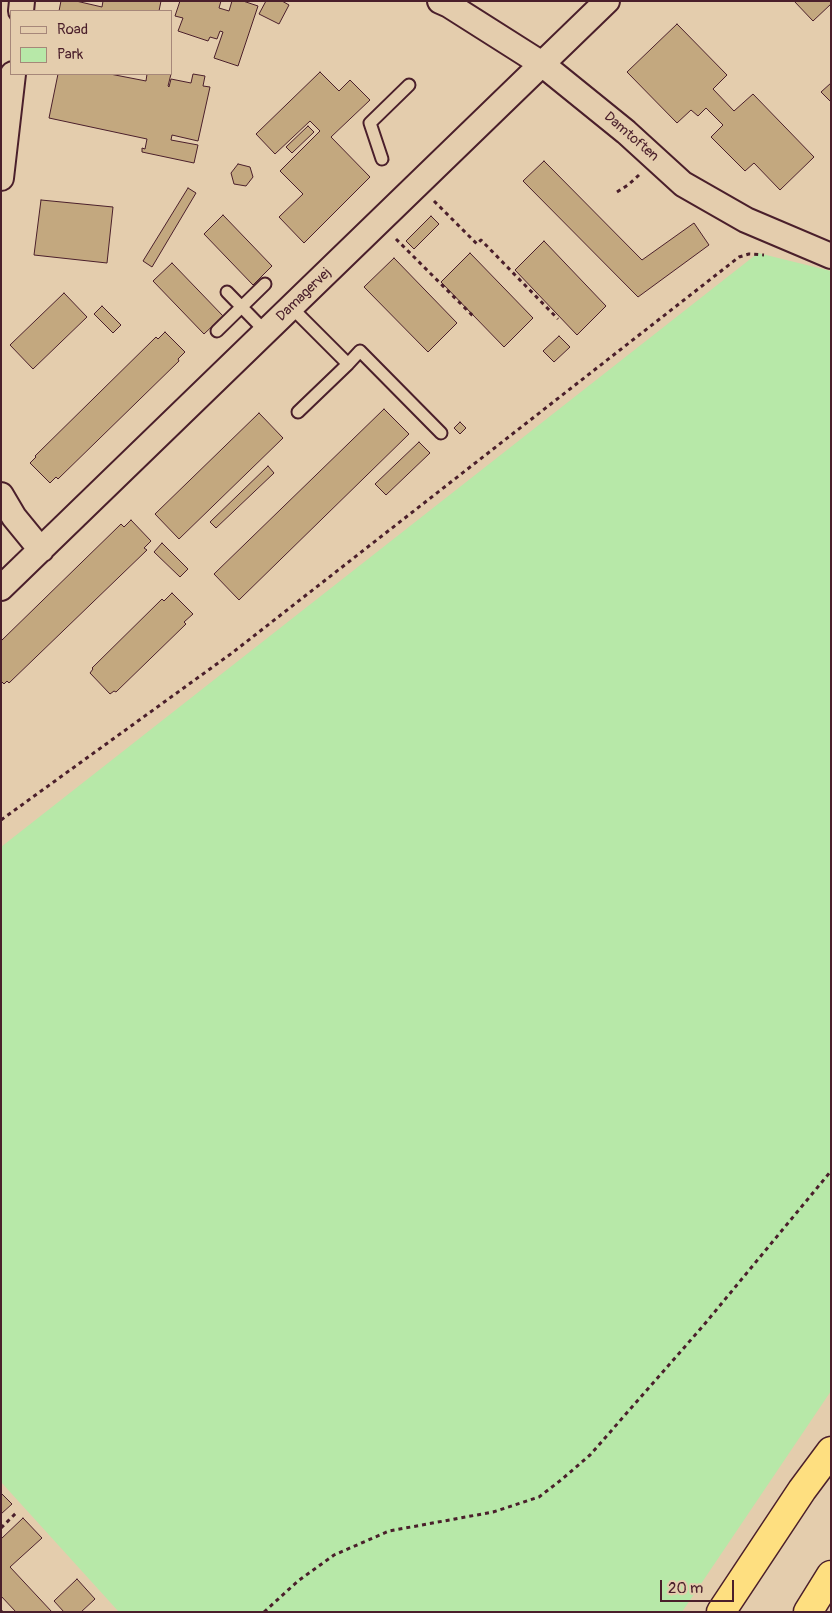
<!DOCTYPE html>
<html>
<head>
<meta charset="utf-8">
<style>
  body { margin:0 }
  #map { position:relative; width:832px; height:1613px; overflow:hidden; background:#e4cdad; font-family:Pangolin,sans-serif }
  canvas { display:block }
  .frame { position:absolute; inset:0; border:2px solid #4a1f2b; pointer-events:none }
  .legend { position:absolute; left:10px; top:10px; width:162px; height:65px; box-sizing:border-box; background:#e4cdad; border:1px solid #a68779; margin:0; padding:6px 9px; list-style:none; font-size:15px; color:#4a1f2b }
  .legend li { display:flex; align-items:center; gap:10px; height:25px }
  .legend b { width:25px; border:1px solid #a68779 }
  .scale { position:absolute; left:660px; top:1580px; width:74px; height:22px; box-sizing:border-box; border:2px solid #4a1f2b; border-top:0; padding-left:6px; font-size:15px; line-height:18px; white-space:nowrap; color:#4a1f2b; -webkit-text-stroke:4px #e4cdad; paint-order:stroke }
</style>
</head>
<body>
<div id="map">
<canvas width="832" height="1613"></canvas>
<div class="frame"></div>
<ul class="legend">
<li><b style="height:6px;background:#e4cdad"></b>Road</li>
<li><b style="height:14px;background:#b7e8a8"></b>Park</li>
</ul>
<div class="scale">20 m</div>
</div>
<script>
const ctx = document.querySelector('canvas').getContext('2d');
ctx.lineJoin = 'round';
function fill(path, color) { ctx.fillStyle = color; ctx.fill(path, 'evenodd'); }
const shape = rows => new Path2D(rows.map(r => 'M' + r).join(''));
function strokePath(path, color, width, dash) { ctx.strokeStyle = color; ctx.lineWidth = width; ctx.lineCap = dash ? 'butt' : 'round'; ctx.setLineDash(dash || []); ctx.stroke(path); }
function drawText(font, color, halo, rows, align = 'center') {
  ctx.font = font + ' Pangolin,sans-serif'; ctx.lineWidth = 4.5; ctx.setLineDash([]); ctx.textBaseline = 'middle'; ctx.strokeStyle = halo; ctx.fillStyle = color; for (const [text, x, y, turn = 0] of rows) {
    ctx.save(); ctx.translate(x, y); ctx.rotate((+turn || 0) * Math.PI / 180); ctx.textAlign = isNaN(turn) ? turn : align; if (halo) ctx.strokeText(text, 0, 0); ctx.fillText(text, 0, 0); ctx.restore();
  }
}
fill(shape([
  [758,253,831,271,831,1391,682,1612,119,1612,1,1482,1,847]
]), '#b7e8a8');
const building = shape([
  [61,1,76,1,102,7,103,1,161,1,159,11,59,11,61,1],
  [180,1,221,1,219,8,229,11,232,1,243,1,258,6,238,66,214,58,223,32,220,31,217,39,210,37,208,41,178,31,183,18,175,16,180,1],
  [266,1,282,1,289,5,279,24,259,14,266,1],
  [794,1,831,1,831,4,813,21,794,1],
  [677,24,727,75,713,89,734,111,753,94,814,157,780,190,754,163,745,171,711,137,723,125,706,108,698,116,691,110,677,123,627,72,677,24],
  [320,72,339,91,350,80,370,100,331,137,370,177,304,243,279,217,303,194,280,171,320,131,310,121,275,154,256,134,320,72],
  [58,74,110,74,146,81,147,74,171,74,168,86,169,87,171,79,191,83,193,74,205,76,203,86,210,87,198,141,172,135,171,140,198,145,194,163,142,152,142,148,145,149,147,139,49,118,58,74],
  [831,83,831,102,821,92,831,83],
  [308,126,314,132,292,153,286,147,308,126],
  [544,161,642,260,694,223,709,245,638,297,523,181,544,161],
  [238,164,250,167,253,177,246,186,234,184,231,173,238,164],
  [188,188,196,193,152,267,143,261,188,188],
  [41,200,113,207,107,263,34,255,41,200],
  [223,215,272,266,253,285,204,234,223,215],
  [431,216,439,224,414,249,406,241,431,216],
  [544,241,606,306,577,335,515,270,544,241],
  [470,253,533,318,504,347,441,282,470,253],
  [394,258,457,323,428,352,364,287,394,258],
  [172,263,223,316,204,334,153,281,172,263],
  [64,293,87,317,33,369,10,345,64,293],
  [102,306,121,325,113,333,94,314,102,306],
  [165,332,185,352,178,359,179,361,58,479,56,477,50,483,30,463,36,457,35,456,156,337,158,339,165,332],
  [559,336,570,347,554,362,543,351,559,336],
  [384,409,409,434,239,600,214,574,384,409],
  [259,413,283,438,179,539,155,514,259,413],
  [460,422,466,428,460,434,454,428,460,422],
  [419,442,430,453,386,495,375,484,419,442],
  [268,466,274,473,216,528,210,522,268,466],
  [131,520,151,541,144,548,147,550,9,683,7,681,4,684,1,681,1,641,121,524,124,527,131,520],
  [162,543,188,569,180,577,154,552,162,543],
  [172,593,193,614,184,622,186,624,116,692,114,691,110,694,90,673,93,669,92,668,162,599,164,601,172,593],
  [1,1493,12,1504,1,1514,1,1493],
  [23,1518,42,1538,10,1567,52,1612,16,1612,1,1596,1,1539,23,1518],
  [77,1579,95,1599,81,1612,64,1612,54,1601,77,1579]
]);
fill(building, '#c3a87f');
strokePath(building, '#4a1f2b', 1);
const service = shape([
  [382,159,370,123,409,85],
  [227,292,266,332],
  [291,307,348,364,360,351,441,433],
  [217,331,265,284],
  [298,412,348,364]
]);
const minor = shape([
  [440,1,449,5,542,64,626,132,683,184,746,220,831,256],
  [21,11,22,1],
  [1,178,13,74],
  [1,495,14,517,41,550],
  [1,588,607,1]
]);
const motorway = shape([
  [721,1612,802,1490,831,1451],
  [808,1612,831,1575]
]);
strokePath(service, '#4a1f2b', 15);
strokePath(minor, '#4a1f2b', 28);
strokePath(motorway, '#4a1f2b', 31);
strokePath(shape([
  [617,192,628,185,639,175],
  [434,201,477,244,481,240,558,319],
  [396,239,473,316],
  [1,820,232,653,739,257,749,254,764,255],
  [1,1528,18,1511],
  [1,1611,2,1612],
  [264,1612,298,1581,334,1555,389,1531,493,1512,539,1497,561,1480,590,1455,703,1326,831,1171]
]), '#4a1f2b', 3, [4, 4]);
strokePath(service, '#e4cdad', 11);
strokePath(minor, '#e4cdad', 24);
strokePath(motorway, '#fedf80', 28);
drawText('14px', '#4a1f2b', '#e4cdad', [
  ["Damtoften",631,137,41],
  ["Damagervej",304,295,-44]
]);
</script>
</body>
</html>
